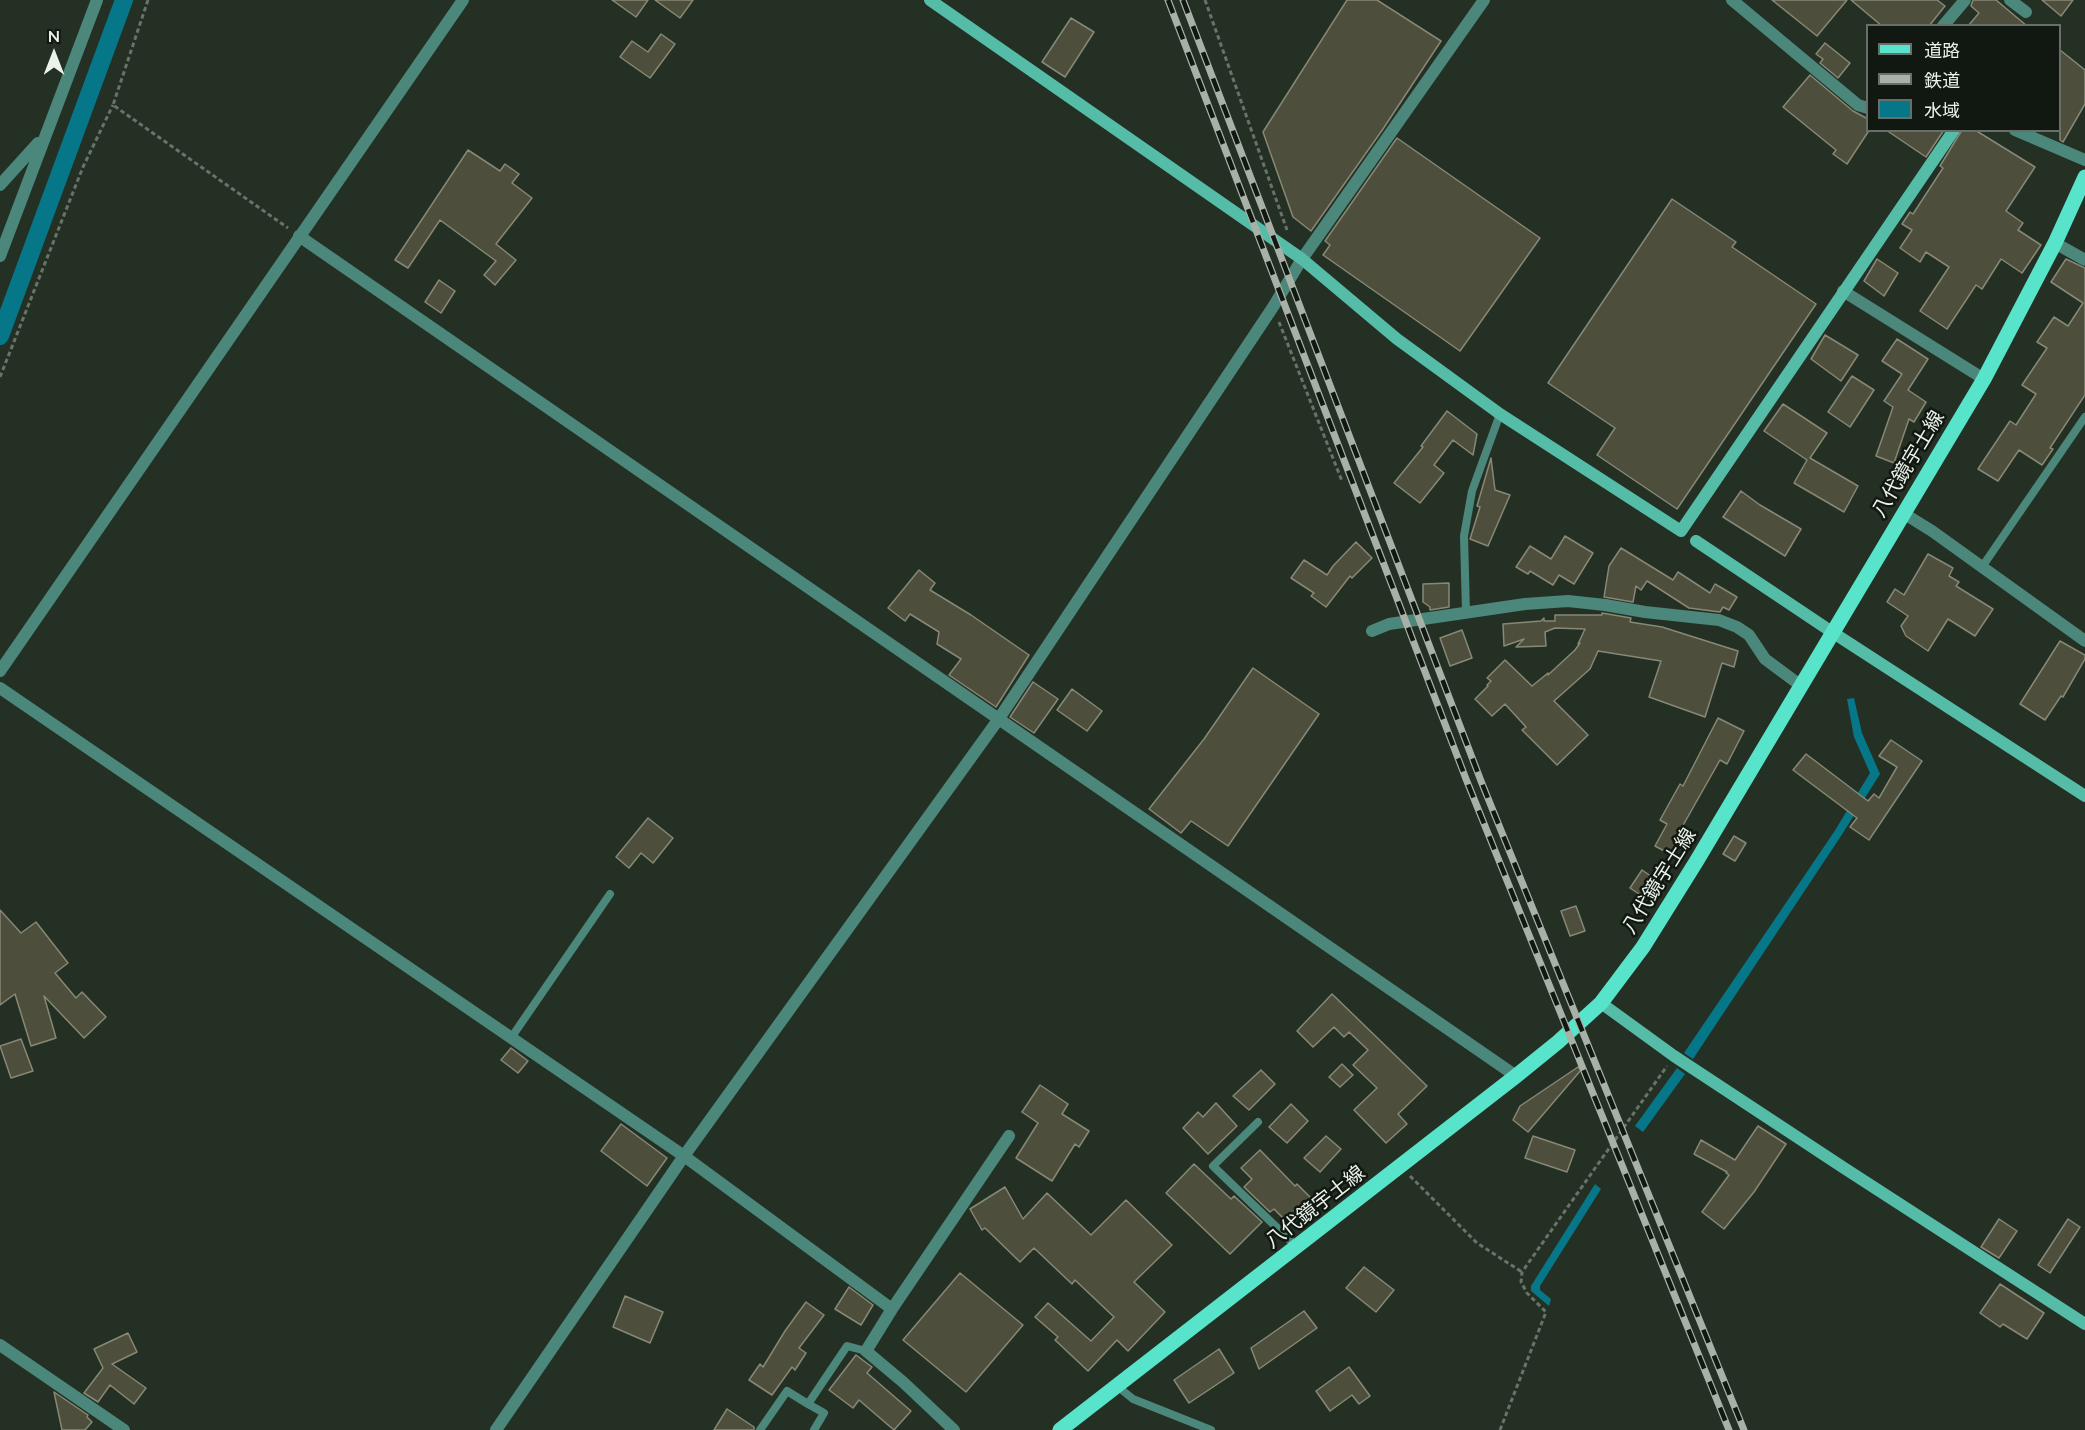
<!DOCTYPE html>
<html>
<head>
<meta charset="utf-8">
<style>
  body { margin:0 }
  #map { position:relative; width:2085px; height:1430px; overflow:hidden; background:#243024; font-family:Lato,"Noto Sans JP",sans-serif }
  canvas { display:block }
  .legend { position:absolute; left:1866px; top:24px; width:195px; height:108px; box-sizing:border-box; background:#111711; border:2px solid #686f68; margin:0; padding:8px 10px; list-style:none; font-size:18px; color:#eaf2ea }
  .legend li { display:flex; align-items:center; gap:12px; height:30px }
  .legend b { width:30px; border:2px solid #686f68 }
  .north { position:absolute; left:24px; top:24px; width:60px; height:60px; -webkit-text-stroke:4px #111711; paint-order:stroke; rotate:0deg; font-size:16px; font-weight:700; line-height:24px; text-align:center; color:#eaf2ea }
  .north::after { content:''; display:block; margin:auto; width:21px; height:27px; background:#eaf2ea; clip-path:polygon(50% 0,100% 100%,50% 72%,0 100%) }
</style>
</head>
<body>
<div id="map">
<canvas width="2085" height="1430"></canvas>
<ul class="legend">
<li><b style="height:8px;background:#57e4ca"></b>道路</li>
<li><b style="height:8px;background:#a7b1a7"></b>鉄道</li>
<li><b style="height:16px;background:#067788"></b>水域</li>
</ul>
<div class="north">N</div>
</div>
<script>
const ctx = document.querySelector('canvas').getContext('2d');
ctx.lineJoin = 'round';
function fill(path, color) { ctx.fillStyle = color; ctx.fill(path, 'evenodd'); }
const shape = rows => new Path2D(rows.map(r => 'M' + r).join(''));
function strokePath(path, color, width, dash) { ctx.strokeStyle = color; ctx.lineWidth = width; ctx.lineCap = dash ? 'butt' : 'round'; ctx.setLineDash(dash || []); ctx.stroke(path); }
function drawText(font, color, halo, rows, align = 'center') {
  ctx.font = font + ' Lato,"Noto Sans JP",sans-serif'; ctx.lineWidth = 5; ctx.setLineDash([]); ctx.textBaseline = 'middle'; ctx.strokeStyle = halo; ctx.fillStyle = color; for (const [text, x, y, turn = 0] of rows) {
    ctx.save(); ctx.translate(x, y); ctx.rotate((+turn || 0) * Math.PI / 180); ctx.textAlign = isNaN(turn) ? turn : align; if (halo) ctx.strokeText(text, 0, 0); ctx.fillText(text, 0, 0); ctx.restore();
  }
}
fill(shape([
  [1854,698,1862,733,1880,774,1841,836,1693,1059,1684,1053,1834,832,1870,773,1854,737,1847,699],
  [1677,1068,1685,1074,1643,1132,1635,1126],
  [1595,1184,1601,1189,1540,1286,1540,1290,1551,1299,1549,1306,1531,1291,1531,1286]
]), '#067788');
strokePath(shape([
  [0,336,124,0]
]), '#067788', 18);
const building = shape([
  [612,0,648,0,636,17,612,0],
  [655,0,693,0,680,18,655,0],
  [1347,0,1377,0,1441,41,1383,129,1311,231,1293,217,1263,132,1347,0],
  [1772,0,1847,0,1817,36,1772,0],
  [1851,0,1937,0,1945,6,1929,26,1882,26,1851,0],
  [1973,0,1996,0,2027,26,1968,26,1979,13,1971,6,1973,0],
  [2042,0,2073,0,2061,16,2042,0],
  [1071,18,1094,32,1065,77,1042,62,1071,18],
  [661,34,675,44,650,78,620,57,632,41,648,52,661,34],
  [1825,43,1850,63,1838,78,1820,63,1823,59,1816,54,1825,43],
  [2060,50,2085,70,2085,104,2063,142,2060,140,2060,50],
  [1810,75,1853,111,1868,119,1868,132,1847,164,1833,154,1836,150,1783,107,1810,75],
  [1886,130,1944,130,1926,157,1886,130],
  [1962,130,1975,130,2035,167,2006,211,2023,223,2018,230,2041,245,2022,273,2001,259,1982,289,1976,285,1947,329,1920,311,1949,267,1926,252,1920,262,1900,248,1912,230,1902,224,1910,212,1913,214,1943,168,1940,166,1962,130],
  [1397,138,1540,238,1460,351,1323,255,1330,245,1325,241,1397,138],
  [468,150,500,171,505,164,519,174,512,183,532,198,496,244,516,260,495,285,484,275,496,261,440,220,408,268,395,260,468,150],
  [1672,199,1736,242,1732,247,1816,304,1677,509,1597,455,1615,428,1548,383,1672,199],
  [1877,259,1898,273,1884,296,1864,281,1877,259],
  [2066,259,2085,268,2085,395,2050,448,2053,449,2042,465,2019,450,1998,481,1978,469,2010,421,2016,425,2036,394,2022,385,2047,348,2037,342,2054,317,2068,326,2083,303,2051,282,2066,259],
  [439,280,455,291,441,313,425,302,439,280],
  [1825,335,1858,355,1841,381,1811,359,1825,335],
  [1897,339,1928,359,1908,390,1926,402,1914,422,1909,419,1894,463,1876,456,1893,407,1884,401,1902,374,1882,361,1897,339],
  [1852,376,1874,390,1850,427,1828,412,1852,376],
  [1783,404,1827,433,1810,458,1858,486,1844,512,1794,483,1807,460,1764,431,1783,404],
  [1447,411,1477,434,1473,455,1453,440,1434,465,1444,473,1420,503,1394,483,1423,447,1421,446,1447,411],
  [1491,458,1495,490,1510,495,1488,546,1470,539,1480,507,1477,506,1491,458],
  [1741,491,1760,505,1801,529,1785,556,1723,517,1741,491],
  [1565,536,1593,553,1574,584,1559,575,1553,585,1530,571,1528,574,1516,567,1530,546,1551,559,1565,536],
  [1356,542,1372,558,1352,578,1350,576,1326,607,1311,596,1314,593,1291,578,1304,560,1327,575,1333,566,1356,542],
  [1621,548,1673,580,1678,572,1710,593,1715,584,1737,597,1729,610,1723,607,1720,612,1689,608,1647,581,1641,590,1636,586,1633,602,1604,597,1609,566,1621,548],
  [1928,554,1953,568,1949,576,1959,582,1956,586,1993,609,1975,636,1948,619,1928,651,1906,636,1901,626,1908,616,1887,602,1895,589,1904,595,1928,554],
  [919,570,935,583,930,590,971,615,1029,655,996,707,949,675,961,659,937,644,939,632,910,614,905,621,888,608,919,570],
  [1449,583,1449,607,1430,610,1430,607,1423,602,1423,584,1449,583],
  [1602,613,1631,618,1630,622,1662,627,1738,651,1734,667,1722,663,1705,717,1649,697,1661,661,1598,651,1590,669,1554,701,1588,735,1557,765,1522,730,1526,727,1505,704,1492,716,1475,699,1488,686,1487,685,1491,681,1487,678,1505,660,1532,686,1548,673,1548,675,1575,650,1580,643,1578,644,1585,629,1555,628,1545,632,1546,646,1516,647,1524,639,1504,646,1503,624,1541,621,1544,618,1544,621,1555,621,1555,615,1602,615,1602,613],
  [1462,630,1472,658,1450,666,1440,638,1462,630],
  [2060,641,2085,655,2085,659,2063,697,2061,696,2045,720,2020,704,2060,641],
  [1253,668,1319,714,1228,846,1191,821,1181,833,1149,809,1204,739,1253,668],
  [1033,682,1058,699,1034,733,1010,717,1033,682],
  [1072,689,1102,711,1087,731,1057,710,1072,689],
  [1718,718,1744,731,1727,764,1720,760,1677,836,1679,837,1670,854,1655,846,1667,824,1660,820,1680,784,1683,786,1718,718],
  [1891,740,1922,761,1869,840,1850,827,1857,818,1793,770,1806,754,1868,801,1874,794,1879,798,1897,767,1879,756,1891,740],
  [648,818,673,838,653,863,641,853,629,868,616,857,648,818],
  [1734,836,1746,843,1735,861,1723,854,1734,836],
  [1642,870,1655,879,1642,896,1630,888,1642,870],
  [1576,906,1585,931,1570,936,1561,911,1576,906],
  [0,910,21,933,36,922,68,963,55,973,76,998,82,992,106,1017,84,1038,44,996,56,1038,31,1046,15,994,0,1005,0,910],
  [1332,994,1427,1086,1398,1114,1407,1124,1386,1143,1354,1110,1377,1088,1353,1065,1368,1050,1349,1032,1344,1037,1334,1027,1313,1047,1297,1031,1332,994],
  [21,1039,33,1071,11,1078,0,1046,21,1039],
  [511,1048,528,1061,518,1073,501,1060,511,1048],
  [1342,1064,1353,1075,1340,1087,1329,1077,1342,1064],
  [1578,1067,1581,1070,1528,1132,1513,1120,1520,1106,1578,1067],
  [1261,1070,1275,1084,1249,1110,1233,1096,1261,1070],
  [1040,1085,1068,1104,1062,1114,1089,1131,1079,1147,1075,1144,1052,1181,1016,1158,1038,1123,1022,1112,1040,1085],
  [1216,1103,1237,1126,1208,1154,1183,1128,1198,1112,1203,1117,1216,1103],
  [1291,1104,1308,1121,1287,1143,1269,1127,1291,1104],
  [621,1124,667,1158,647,1186,601,1151,621,1124],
  [1758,1126,1786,1144,1754,1192,1724,1229,1702,1212,1729,1175,1726,1173,1727,1172,1694,1154,1701,1140,1735,1160,1758,1126],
  [1326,1136,1341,1149,1320,1172,1304,1158,1326,1136],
  [1533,1136,1575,1150,1567,1172,1525,1158,1533,1136],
  [1260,1150,1295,1186,1297,1184,1312,1199,1288,1223,1274,1209,1270,1212,1244,1187,1252,1179,1241,1168,1260,1150],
  [1194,1164,1231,1199,1234,1196,1262,1222,1230,1254,1166,1193,1194,1164],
  [1005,1187,1023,1219,1047,1193,1091,1235,1126,1200,1172,1245,1134,1282,1165,1312,1128,1351,1117,1340,1088,1371,1055,1340,1058,1337,1035,1317,1048,1303,1091,1341,1114,1317,1075,1280,1072,1284,1034,1248,1020,1262,985,1228,982,1230,970,1209,1005,1187],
  [1999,1219,2017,1231,1999,1258,1981,1247,1999,1219],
  [2068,1219,2080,1227,2050,1273,2038,1265,2068,1219],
  [1364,1267,1394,1290,1376,1312,1346,1288,1364,1267],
  [960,1273,1023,1325,966,1392,903,1340,960,1273],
  [2000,1284,2044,1313,2027,1339,2003,1324,2000,1327,1980,1313,2000,1284],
  [849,1287,873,1305,861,1325,835,1309,849,1287],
  [625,1296,663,1312,650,1343,613,1327,625,1296],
  [806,1302,824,1315,799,1348,806,1353,795,1370,792,1367,772,1395,749,1380,760,1364,763,1367,785,1331,806,1302],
  [1304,1311,1317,1328,1259,1369,1251,1348,1304,1311],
  [128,1333,137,1352,112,1364,146,1388,134,1404,110,1385,98,1402,84,1393,103,1368,94,1349,128,1333],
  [1219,1349,1234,1373,1189,1403,1174,1380,1219,1349],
  [856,1355,872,1367,867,1373,911,1411,894,1430,859,1400,853,1408,829,1390,856,1355],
  [1349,1367,1370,1396,1359,1404,1352,1395,1330,1411,1316,1391,1349,1367],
  [54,1392,88,1415,87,1417,92,1422,85,1430,62,1430,54,1392],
  [727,1409,754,1427,754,1430,714,1430,727,1409]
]);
fill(building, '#4e4e3d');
strokePath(building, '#878875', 1.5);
strokePath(shape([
  [148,0,113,105,288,228],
  [1205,0,1287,230],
  [1279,322,1342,481],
  [0,377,83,167,113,105],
  [1410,1176,1477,1243,1522,1272],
  [1500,1430,1546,1312,1527,1293,1521,1282,1522,1272,1667,1066]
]), '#697369', 3, [4.5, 3]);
strokePath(shape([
  [1982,567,2085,417],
  [1466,613,1464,536,1472,491,1500,414],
  [511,1038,610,894],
  [1258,1122,1213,1166,1297,1247],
  [1117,1386,1133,1399,1211,1430],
  [760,1430,787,1391,808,1404],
  [814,1430,824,1413,808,1404,847,1346,866,1351]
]), '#4b887b', 8);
strokePath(shape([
  [1732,0,1858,105,1868,108],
  [2010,0,2026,12],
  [1943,26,1965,0],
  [2015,130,2085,160],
  [0,185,38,143],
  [299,236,1516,1076],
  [2055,243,2085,260],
  [0,256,97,0],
  [1843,291,1984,379],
  [1903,513,1932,531,2085,641],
  [1372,631,1389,624,1525,604,1568,601,1605,605,1645,612,1719,620,1737,627,1749,635,1765,659,1800,685],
  [0,671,463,0],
  [0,688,684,1156,892,1309,866,1351,903,1382,954,1430],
  [892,1309,1009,1136],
  [0,1345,124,1430],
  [496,1430,684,1156,998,720,1273,307,1302,259,1484,0]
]), '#4b887b', 12);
strokePath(shape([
  [930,0,1302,259,1397,339,1500,414,1681,531,1954,130],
  [1696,541,1832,632,2085,796],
  [1601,1003,1674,1056,1844,1168,2085,1324]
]), '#54bca7', 12);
strokePath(shape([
  [1060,1430,1516,1076,1558,1042,1601,1003,1643,947,1696,862,1984,379,2055,243,2085,177]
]), '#57e4ca', 15);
const rail = shape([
  [1168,0,1466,779,1729,1430],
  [1183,0,1481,781,1744,1430]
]);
strokePath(rail, '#a7b1a7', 7);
strokePath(rail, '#111711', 4.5, [14]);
drawText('20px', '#eaf2ea', '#111711', [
  ["八代鏡宇土線",1908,464,-59],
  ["八代鏡宇土線",1659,881,-58],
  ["八代鏡宇土線",1315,1207,-38]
]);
</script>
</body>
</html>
